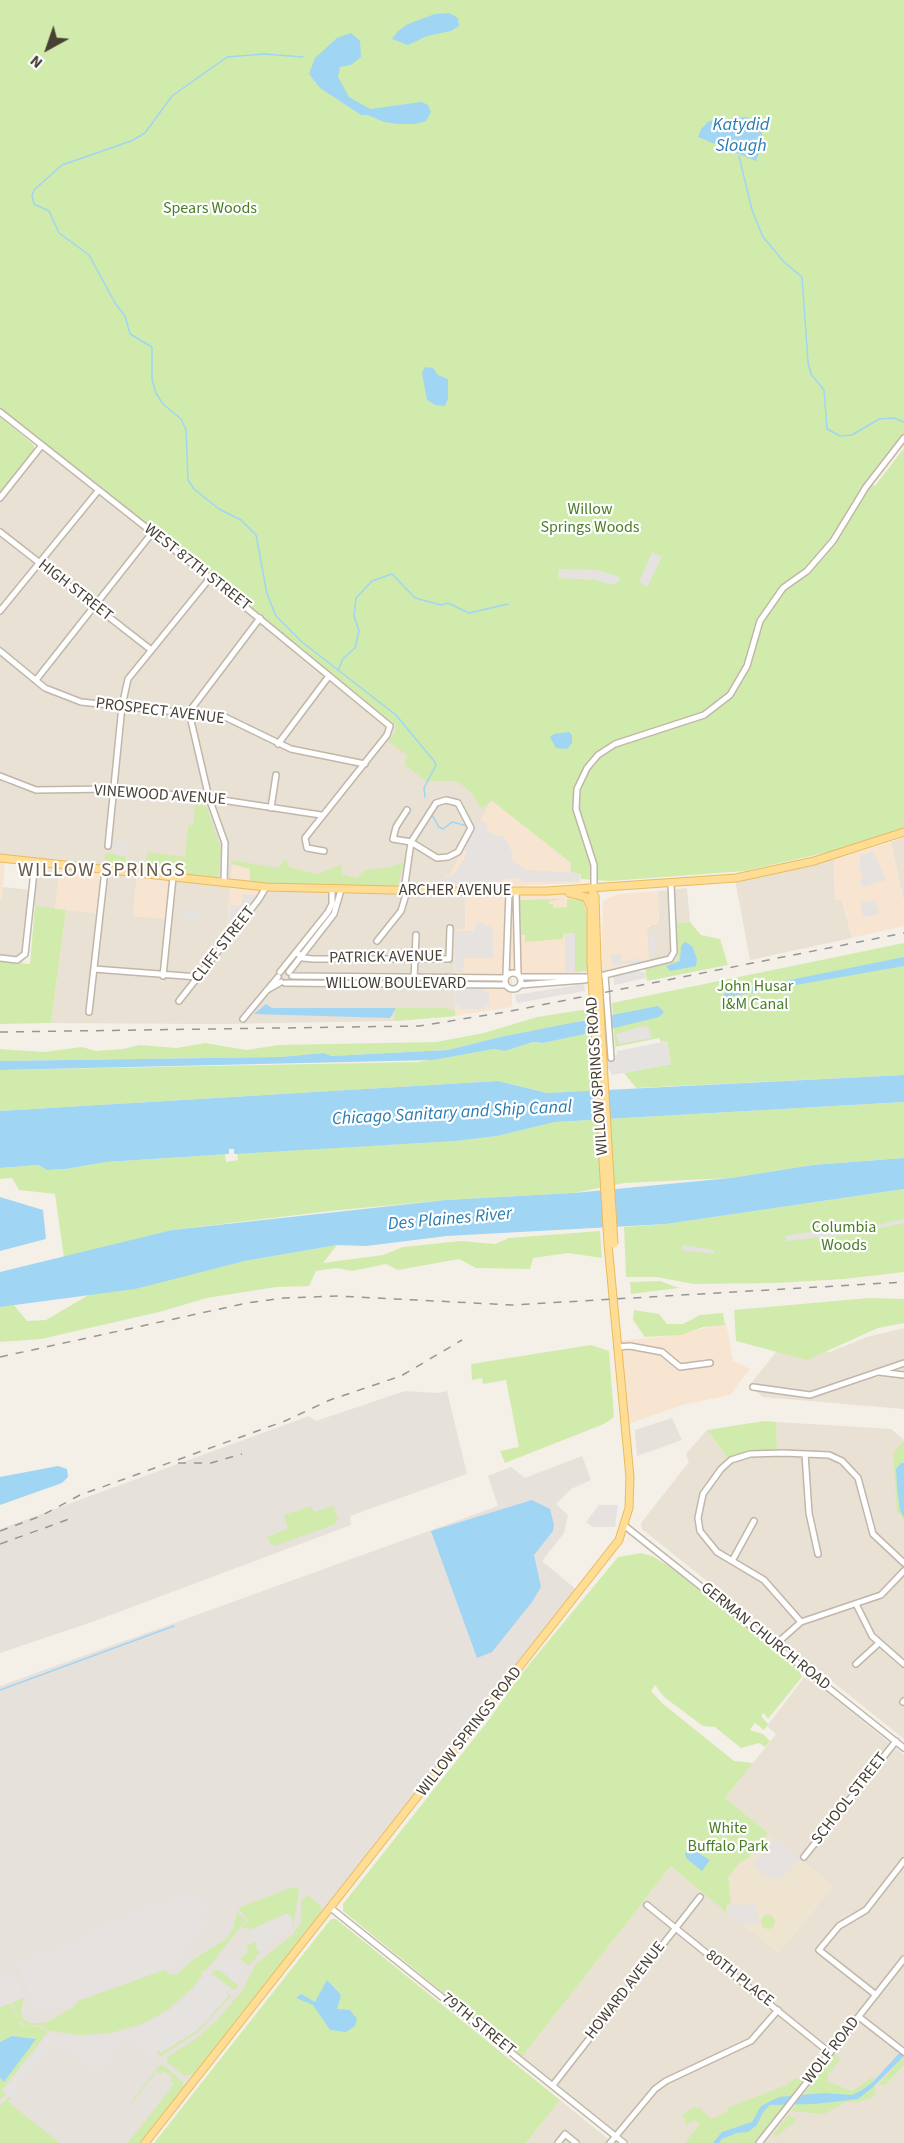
<!DOCTYPE html>
<html>
<head>
<meta charset="utf-8">
<style>
  body { margin:0 }
  #map { position:relative; width:904px; height:2143px; overflow:hidden; background:#f4f0e7; font-family:"Source Sans 3",sans-serif }
  canvas { display:block }
  .north { position:absolute; left:18px; top:18px; width:60px; height:60px; -webkit-text-stroke:4px #fff; paint-order:stroke; rotate:220deg; font-size:16px; font-weight:700; line-height:24px; text-align:center; color:#484035 }
  .north::after { content:''; display:block; margin:auto; width:21px; height:27px; background:#484035; clip-path:polygon(50% 0,100% 100%,50% 72%,0 100%) }
</style>
</head>
<body>
<div id="map">
<canvas width="904" height="2143"></canvas>
<div class="north">N</div>
</div>
<script>
const ctx = document.querySelector('canvas').getContext('2d');
ctx.lineJoin = 'round';
function fill(path, color) { ctx.fillStyle = color; ctx.fill(path, 'evenodd'); }
const shape = rows => new Path2D(rows.map(r => 'M' + r).join(''));
function strokePath(path, color, width, dash) { ctx.strokeStyle = color; ctx.lineWidth = width; ctx.lineCap = dash ? 'butt' : 'round'; ctx.setLineDash(dash || []); ctx.stroke(path); }
function drawText(font, color, halo, rows, align = 'center') {
  ctx.font = font + ' "Source Sans 3",sans-serif'; ctx.lineWidth = 4.5; ctx.setLineDash([]); ctx.textBaseline = 'middle'; ctx.strokeStyle = halo; ctx.fillStyle = color; for (const [text, x, y, turn = 0] of rows) {
    ctx.save(); ctx.translate(x, y); ctx.rotate((+turn || 0) * Math.PI / 180); ctx.textAlign = isNaN(turn) ? turn : align; if (halo) ctx.strokeText(text, 0, 0); ctx.fillText(text, 0, 0); ctx.restore();
  }
}
fill(shape([
  [43,446,493,800,450,874,448,889,319,888,0,857,0,500],
  [904,837,904,903,891,842],
  [834,859,835,899,842,901,852,938,750,960,735,879],
  [36,863,60,865,55,909,32,906],
  [106,871,137,874,133,916,170,919,174,878,268,888,466,893,465,930,454,930,455,1016,396,1021,217,1024,51,1023,66,910,101,913],
  [3,887,30,890,23,963,0,961,0,899],
  [687,888,690,922,676,923,678,960,649,968,647,928,659,920,658,891],
  [904,1328,904,1409,763,1397,749,1386,776,1352,823,1343,828,1353,867,1337],
  [776,1422,891,1429,904,1440,893,1453,900,1517,904,1521,904,1739,642,1529,641,1523,689,1462,686,1454,707,1430,728,1459,747,1452,777,1450],
  [806,1675,904,1755,904,1954,757,2143,630,2143,522,2057,671,1866,779,1953,833,1886,725,1798,776,1734,767,1726],
  [904,1963,904,2143,763,2143,860,2021],
  [560,2100,613,2143,526,2143]
]), '#e8e1d4');
fill(shape([
  [492,799,569,859,580,874,581,883,448,889,445,876,450,874],
  [891,842,904,903,904,926,852,938,842,901,835,899,834,859],
  [0,859,5,860,2,900,0,899],
  [232,864,250,868,250,882,268,888,236,929,227,926],
  [60,865,106,871,101,914,55,909],
  [137,874,174,878,170,919,133,916],
  [592,890,590,972,512,976,512,1007,455,1016,454,930,465,929,466,893],
  [658,891,659,920,656,925,649,925,647,928,649,963,601,972,603,901,618,894],
  [726,1323,733,1361,750,1369,730,1395,682,1405,628,1424,618,1341,670,1336]
]), '#f7e5d1');
fill(shape([
  [405,1391,437,1393,447,1391,467,1474,350,1516,351,1525,95,1621,0,1653,0,1529,309,1416,316,1421],
  [672,1418,682,1440,637,1456,635,1430],
  [582,1456,591,1480,571,1489,556,1504,568,1515,564,1533,542,1561,577,1590,141,2143,0,2143,0,1686,498,1506,488,1476,511,1467,525,1478]
]), '#e6e1db');
fill(shape([
  [725,1798,833,1886,779,1953,671,1866]
]), '#eee4d0');
fill(shape([
  [0,0,904,0,904,439,870,482,875,486,904,448,904,829,855,846,745,871,610,881,581,879,580,874,571,872,570,862,491,800,482,809,469,790,457,781,426,781,405,765,407,755,388,741,395,733,395,725,0,412],
  [0,417,33,444,35,450,0,496],
  [195,804,206,806,221,848,219,873,215,879,105,868,105,853,125,856,126,860,145,863,148,852,185,857,188,825,193,825],
  [286,859,289,867,317,874,341,865,342,874,357,878,366,870,391,867,404,862,397,889,319,888,250,882,250,869,232,864,231,860,278,868],
  [563,899,549,901,549,904,553,904,553,908,567,907,567,899,583,900,588,922,588,971,575,972,575,933,564,933,563,939,525,942,525,935,521,935,519,900],
  [35,906,66,910,51,1023,0,1024,0,961,30,964],
  [690,922,701,935,720,939,728,965,647,981,645,969,678,960,676,923],
  [904,943,904,1075,636,1088,624,1073,671,1064,667,1041,661,1042,659,1038,615,1047,612,1003],
  [396,1008,444,1008,455,1011,455,1016,396,1021,394,1016],
  [582,1010,588,1012,588,1018,576,1023,500,1037,448,1050,331,1056,324,1053,280,1057,0,1061,0,1049,44,1052,82,1047,96,1051,123,1049,139,1045,177,1048,205,1043,247,1050,278,1045,436,1042,484,1033,537,1017],
  [589,1033,594,1091,547,1093,498,1081,0,1111,0,1070,418,1062,494,1049,505,1051,533,1042,543,1043],
  [904,1102,904,1158,813,1165,731,1178,624,1183,574,1193,446,1200,330,1211,172,1230,64,1258,55,1194,19,1190,12,1178,0,1179,0,1168,38,1165,47,1170,66,1169,106,1162,225,1154,226,1162,238,1160,237,1153,456,1141,497,1136,555,1122],
  [904,1189,904,1272,844,1279,776,1283,694,1284,656,1277,626,1277,624,1227,666,1224],
  [600,1231,602,1258,568,1253,533,1258,530,1269,476,1268,459,1259,398,1270,386,1264,352,1271,336,1268,316,1271,309,1286,276,1287,207,1298,159,1312,41,1339,0,1342,0,1307,14,1305,27,1321,46,1320,92,1293,120,1291,245,1261,337,1245,323,1263,383,1255,403,1247,461,1241,495,1244,509,1238],
  [660,1281,679,1288,631,1294,630,1282],
  [869,1298,904,1299,904,1323,878,1328,807,1360,736,1341,734,1310],
  [634,1310,659,1314,667,1324,683,1324,700,1315,723,1313,725,1325,703,1327,681,1335,645,1337,633,1320],
  [591,1345,609,1351,614,1417,604,1424,505,1463,500,1451,519,1447,506,1380,483,1384,482,1378,472,1380,471,1364],
  [764,1421,776,1422,777,1450,747,1452,728,1459,707,1430],
  [904,1440,904,1521,897,1511,893,1453],
  [311,1506,314,1512,333,1506,338,1519,335,1524,275,1546,270,1543,267,1537,288,1529,284,1515],
  [641,1553,652,1556,670,1567,799,1670,802,1677,768,1719,764,1713,761,1716,768,1724,764,1730,755,1723,750,1730,763,1734,770,1741,765,1747,759,1743,741,1748,715,1727,703,1726,664,1697,655,1685,651,1691,662,1703,734,1761,753,1763,725,1798,768,1833,747,1859,740,1862,728,1877,731,1904,726,1905,727,1913,671,1866,522,2057,343,1911,343,1904,488,1721,522,1673,618,1557],
  [290,1888,297,1888,299,1891,293,1926,290,1915,285,1914,252,1929,241,1928,248,1920,238,1908],
  [308,1895,322,1907,319,1918,195,2074,185,2076,167,2062,167,2057,196,2039,217,2020,242,1991,256,1964,291,1936,301,1923,301,1900],
  [237,1912,246,1920,207,1969,202,1972,201,1977,194,1986,168,2010,142,2024,111,2033,81,2035,49,2031,41,2026,26,2025,19,2021,12,2002,24,1998,21,2010,23,2019,31,2023,45,2023,74,2007,77,2001,165,1970,171,1975,178,1974,194,1959,226,1939,233,1929],
  '761 1922a7 7 0 1 1 14 0a7 7 0 1 1-14 0Z',
  [331,1919,336,1919,560,2100,526,2143,154,2143],
  [256,1942,258,1951,261,1951,249,1966,240,1959,248,1952,246,1946],
  [214,1970,219,1970,237,1984,237,1988,233,1990,215,1976,211,1976],
  [226,1994,230,1994,230,1997,198,2032,161,2056,157,2054,158,2050,160,2052,196,2031,209,2019],
  [10,2003,21,2025,40,2027,48,2032,2,2090,6,2094,0,2100,0,2078,3,2081,34,2038,12,2036,0,2042,0,2007],
  [835,2054,840,2060,828,2074,828,2082,852,2091,873,2077,876,2092,873,2097,857,2102,846,2102,824,2114,791,2111],
  [904,2056,904,2065,885,2085,879,2084],
  [163,2065,183,2082,184,2089,143,2143,128,2143,174,2084,171,2082,173,2078,163,2071,160,2074,157,2071,132,2103,136,2106,131,2102,159,2066],
  [795,2078,804,2081,754,2143,685,2143,700,2124,694,2120,686,2125,683,2115,692,2108,700,2108,711,2119,727,2112,729,2107,787,2085],
  [9,2097,11,2098,8,2102,60,2143,0,2143,0,2106],
  [788,2116,795,2118,795,2121,776,2137,774,2134]
]), '#d1ebad');
fill(shape([
  [652,552,662,557,647,587,639,582],
  [559,569,597,570,619,577,620,581,613,585,595,580,558,578],
  [479,820,487,824,486,829,496,836,503,835,513,854,510,858,525,870,579,873,579,881,523,882,520,878,503,879,501,882,436,885,437,878,453,876,458,869,466,856,466,845],
  '113 848a8 8 0 1 1 16 0a8 8 0 1 1-16 0Z',
  [873,851,886,880,862,887,860,880,863,879,859,866,861,855],
  [243,894,259,896,237,924,228,923,231,905,241,906],
  [875,900,879,914,864,917,860,903],
  [184,908,201,912,200,920,183,918],
  [477,922,493,928,493,958,464,958,463,972,455,972,454,931,474,931],
  [649,931,655,931,656,955,650,955],
  [565,933,575,933,575,972,565,972],
  [621,954,622,961,641,959,641,963,612,965,611,955],
  [639,971,645,973,646,978,614,985,613,976],
  [584,984,585,991,517,1003,515,995],
  [458,987,485,988,485,991,489,991,489,1005,485,1005,485,1009,459,1009,459,1005,455,1005,455,992,458,991],
  [647,1025,652,1038,619,1044,616,1034],
  [667,1041,671,1064,612,1075,610,1070,607,1070,606,1056,617,1055,617,1051],
  [903,1219,904,1223,857,1233,786,1241,786,1236,800,1233,861,1229],
  [682,1245,714,1250,714,1254,681,1250],
  [599,1505,618,1505,615,1527,593,1527,586,1522],
  [774,1838,799,1859,783,1877,772,1879,753,1866],
  [191,1891,193,1898,200,1896,209,1909,201,1912,206,1926,200,1928,202,1933,195,1936,196,1941,186,1945,187,1950,182,1952,183,1957,179,1959,181,1963,44,2013,42,2007,34,2010,17,1962,89,1936,87,1930],
  [755,1904,760,1923,743,1925,729,1914,728,1906],
  [286,1914,290,1915,293,1923,288,1931,258,1951,256,1946,258,1944,252,1929],
  [227,1955,246,1966,235,1983,221,1971,214,1970],
  [15,1974,24,1998,0,2007,0,1979],
  [206,1974,215,1976,231,1989,226,1994,229,1996,196,2031,166,2050,160,2053,158,2050,152,2060,128,2039,123,2041,98,2075,57,2043,52,2044,10,2096,4,2091,49,2033,57,2037,58,2034,91,2037,137,2029,177,2006]
]), '#e5e2df');
fill(shape([
  [449,13,458,18,459,26,451,31,427,36,408,45,392,39,398,31,408,24,435,14],
  [351,33,360,41,361,57,351,65,340,67,338,77,349,97,370,109,422,102,428,105,431,112,426,121,416,124,399,124,384,122,368,115,361,115,320,88,309,74,315,58,337,38],
  [747,117,762,130,762,144,756,161,698,137,701,129,709,121],
  [425,367,433,368,438,375,448,379,448,399,445,406,435,405,427,400,422,373],
  [569,732,572,735,572,743,567,749,556,748,550,737,554,734],
  [685,942,692,946,697,959,696,966,670,971,666,966,680,961,681,946],
  [904,957,904,966,722,998,725,993],
  [266,1004,272,1008,396,1008,390,1018,254,1014],
  [658,1006,664,1012,659,1017,618,1027,543,1043,533,1042,505,1051,494,1049,433,1060,0,1070,0,1061,280,1057,324,1053,331,1056,448,1050,500,1037],
  [904,1075,904,1102,555,1122,497,1136,456,1141,234,1154,234,1149,229,1149,229,1154,106,1162,66,1169,47,1170,38,1165,0,1168,0,1111,498,1081,547,1093],
  [904,1158,904,1189,666,1224,447,1236,366,1246,337,1245,245,1261,135,1289,0,1307,0,1272,172,1230,446,1200,574,1193,731,1178,813,1165],
  [0,1197,43,1210,46,1239,0,1251],
  [901,1463,904,1463,904,1518,900,1510,897,1487,896,1469],
  [58,1466,67,1469,68,1477,62,1483,0,1505,0,1477],
  [532,1500,550,1509,554,1525,553,1531,534,1555,541,1587,532,1602,492,1652,477,1658,431,1531],
  [692,1849,710,1860,702,1871,686,1858,685,1853],
  [327,1980,341,1995,337,2009,350,2010,357,2019,355,2026,346,2032,330,2030,313,2005,296,1998,301,1994,315,2002],
  [12,2036,36,2039,4,2082,0,2078,0,2042],
  [904,2048,904,2056,873,2087,858,2099,815,2104,770,2105,763,2112,757,2125,748,2132,737,2133,722,2139,719,2143,713,2143,722,2132,752,2122,761,2106,779,2097,824,2093,852,2095,860,2091,872,2083]
]), '#a0d5f4');
strokePath(shape([
  [303,57,264,54,227,57,172,96,145,133,131,141,62,165,34,190,32,196,34,204,49,211,59,233,89,255,115,303,125,316,130,334,152,347,152,379,156,393,163,404,181,419,186,430,188,480,194,489,219,509,241,520,256,535,267,594,276,616,302,642,396,715,434,761,436,765,424,788,425,797],
  [739,156,752,210,763,237,784,262,802,277,808,362,811,374,824,390,827,429,840,436,852,435,879,419,894,418,904,422],
  [338,670,343,659,355,648,359,631,354,616,356,598,372,581,392,574,415,598,441,605,448,603,469,613,508,604],
  [432,815,439,827,443,829,452,822,467,826],
  [0,1690,174,1626]
]), '#a0d5f4', 1.5);
const minor = shape([
  [0,412,210,578,390,726,387,735,305,838,307,848,324,851],
  [0,498,42,445],
  [0,532,150,649],
  [0,611,98,491],
  [0,651,45,688,81,702,225,717,291,749,365,764],
  [36,680,152,533],
  [278,744,329,676],
  [0,776,36,790,113,789,209,798,321,815],
  [271,808,276,775],
  [108,846,122,706,128,679,210,578],
  [224,882,225,843,209,798,189,712,260,618],
  [594,888,594,865,576,809,577,789,587,768,598,755,615,744,704,715,730,695,747,666,760,621,783,588,807,571,833,541,866,487,904,438],
  [404,891,411,842,436,803,446,800,458,803,471,828,458,852,448,857,437,858,411,842,393,839,396,827,407,810],
  [516,892,518,974],
  [377,941,401,911,407,891],
  [296,952,303,958,313,959,449,959,450,928],
  [0,958,17,960,25,954,35,862],
  [94,969,198,977],
  [280,972,328,912,332,904,332,890],
  [289,972,334,914,341,890],
  '505 981a8 8 0 1 1 16 0a8 8 0 1 1-16 0Z',
  [506,975,509,892],
  [605,975,611,1058],
  [163,976,173,877],
  [292,976,505,978],
  [520,977,590,977],
  [414,979,416,935],
  [285,983,506,985],
  [520,985,584,980,670,959,674,952,671,884],
  [267,990,281,982],
  [179,1001,259,899,266,887],
  [89,1012,105,870],
  [243,1019,278,977],
  [617,1347,630,1346,662,1352,680,1367,710,1363],
  [879,1372,904,1375],
  [753,1387,810,1395,904,1363],
  [805,1454,809,1513,818,1554],
  [625,1526,904,1748],
  [732,1561,754,1521],
  [856,1604,872,1636,904,1664],
  [801,1622,764,1580,717,1552,700,1531,698,1518,703,1494,721,1469,731,1460,750,1454,783,1453,829,1455,842,1461,858,1478,873,1534,904,1563],
  [775,1645,801,1622,881,1595,904,1571],
  [856,1664,879,1643],
  [903,1702,904,1701],
  [804,1857,896,1741],
  [647,1905,830,2053],
  [332,1909,624,2143],
  [876,1995,819,1950,839,1926,866,1910,904,1861],
  [859,2017,904,2052],
  [553,2085,700,1897],
  [558,2143,565,2134,576,2143],
  [610,2143,655,2089,666,2081,751,2041,778,2010],
  [759,2143,904,1959]
]);
const major = shape([
  [0,858,266,887,437,891,547,891,736,878,814,861,904,832],
  [569,893,586,897,590,906],
  [595,896,597,962],
  [591,962,591,900,594,888],
  [145,2143,619,1540,629,1508,630,1477,608,1244]
]);
strokePath(minor, '#c0b7a9', 8);
strokePath(major, '#eabb5f', 9);
strokePath(minor, '#fff', 5);
strokePath(major, '#ffdd95', 7);
strokePath(shape([
  [0,1032,419,1026,506,1012,904,933],
  [0,1357,247,1303,284,1298,338,1296,512,1305,904,1282],
  [178,1463,211,1463,242,1454],
  [0,1531,41,1516,80,1495,285,1421,330,1400,401,1376,462,1340],
  [0,1544,72,1518]
]), '#969696', 1.5, [8, 8]);
const majorBridge = shape([
  [591,962,608,1244],
  [597,962,614,1244]
]);
strokePath(majorBridge, '#eabb5f', 9, []);
strokePath(majorBridge, '#ffdd95', 7);
drawText('16px', '#4a7d25', '#fff', [
  ["Spears Woods",210,209],
  ["Willow",590,510],
  ["Springs Woods",590,528],
  ["John Husar",755,987],
  ["I&M Canal",755,1005],
  ["Columbia",844,1228],
  ["Woods",844,1246],
  ["White",728,1829],
  ["Buffalo Park",728,1847]
]);
drawText('16px', '#484035', '#fff', [
  ["WEST 87TH STREET",197,568,38],
  ["HIGH STREET",75,591,38],
  ["PROSPECT AVENUE",160,712,7],
  ["VINEWOOD AVENUE",160,796,4],
  ["ARCHER AVENUE",455,891],
  ["CLIFF STREET",224,945,-52],
  ["PATRICK AVENUE",386,958,-1],
  ["WILLOW BOULEVARD",396,984],
  ["WILLOW SPRINGS ROAD",598,1076,-94],
  ["GERMAN CHURCH ROAD",765,1637,39],
  ["WILLOW SPRINGS ROAD",470,1732,-52],
  ["SCHOOL STREET",850,1799,-52],
  ["80TH PLACE",739,1979,38],
  ["HOWARD AVENUE",626,1991,-52],
  ["79TH STREET",478,2025,39],
  ["WOLF ROAD",832,2051,-52]
]);
drawText('italic 18px', '#287cb1', '#fff', [
  ["Katydid",741,126],
  ["Slough",741,147],
  ["Chicago Sanitary and Ship Canal",452,1114,-3],
  ["Des Plaines River",450,1220,-5]
]);
ctx.letterSpacing = '1.5px';
drawText('20px', '#6b5d4c', '#fff', [
  ["WILLOW SPRINGS",102,872]
]);
ctx.letterSpacing = '0px';
</script>
</body>
</html>
